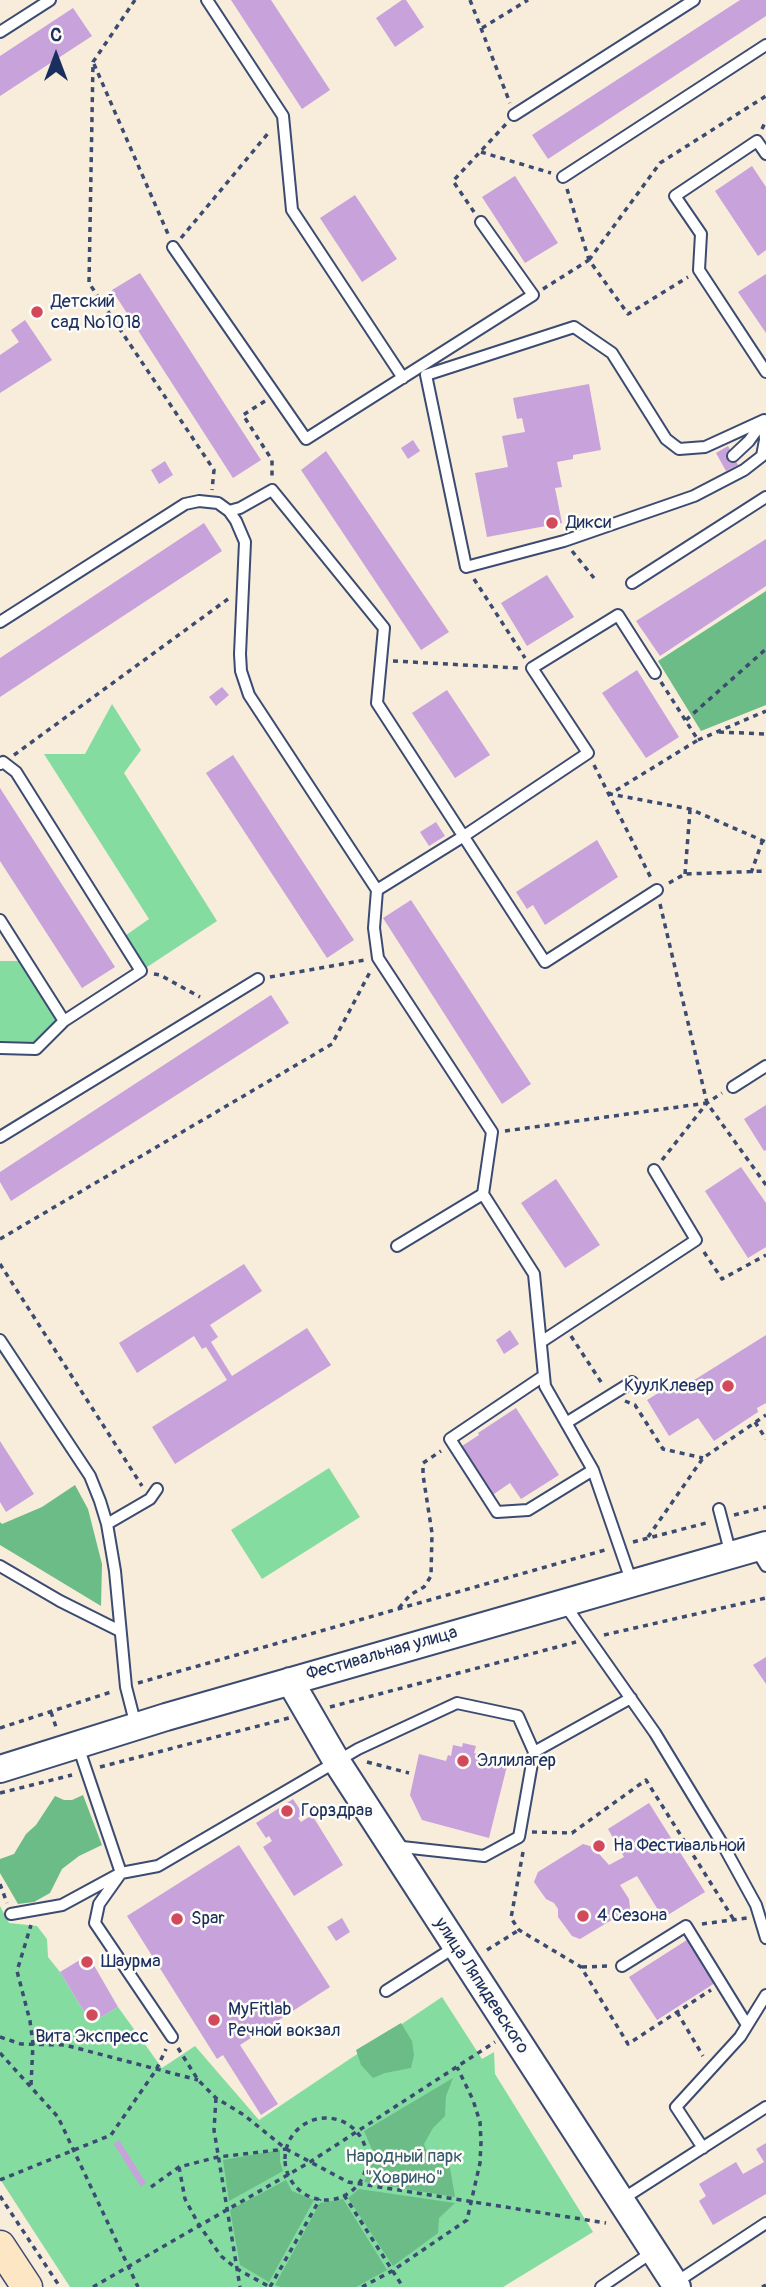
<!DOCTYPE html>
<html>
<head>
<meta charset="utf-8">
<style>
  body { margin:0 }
  #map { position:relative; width:766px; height:2287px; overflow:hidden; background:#f8ecdb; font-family:Pangolin,sans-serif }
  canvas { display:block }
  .north { position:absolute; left:21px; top:21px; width:70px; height:70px; -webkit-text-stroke:5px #fdfcf7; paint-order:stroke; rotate:0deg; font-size:19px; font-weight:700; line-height:28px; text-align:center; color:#1b2f5e }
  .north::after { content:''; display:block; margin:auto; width:24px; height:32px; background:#1b2f5e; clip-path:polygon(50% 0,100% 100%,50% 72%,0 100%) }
</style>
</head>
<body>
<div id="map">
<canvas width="766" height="2287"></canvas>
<div class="north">С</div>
</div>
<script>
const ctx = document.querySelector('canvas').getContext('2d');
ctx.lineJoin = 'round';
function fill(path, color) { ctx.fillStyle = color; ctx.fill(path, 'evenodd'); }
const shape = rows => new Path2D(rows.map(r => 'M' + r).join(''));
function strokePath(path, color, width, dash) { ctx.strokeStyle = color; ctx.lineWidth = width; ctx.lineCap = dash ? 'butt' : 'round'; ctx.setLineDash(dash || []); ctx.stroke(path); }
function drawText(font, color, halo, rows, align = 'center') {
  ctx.font = font + ' Pangolin,sans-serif'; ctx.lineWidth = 5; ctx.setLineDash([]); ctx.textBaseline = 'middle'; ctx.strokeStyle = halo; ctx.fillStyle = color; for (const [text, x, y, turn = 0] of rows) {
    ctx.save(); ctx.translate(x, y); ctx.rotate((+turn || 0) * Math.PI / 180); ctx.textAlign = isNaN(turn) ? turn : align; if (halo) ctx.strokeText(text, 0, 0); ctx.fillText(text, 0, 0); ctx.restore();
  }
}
fill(shape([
  [112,704,141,750,124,773,217,921,141,971,122,938,149,919,44,754,85,754],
  [0,961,26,961,64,1021,36,1049,0,1048],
  [329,1468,360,1517,262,1579,231,1530],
  [0,1906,9,1923,37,1926,47,1939,48,1957,60,1972,91,2023,118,2007,162,2068,195,2046,259,2120,442,1997,482,2059,494,2052,495,2074,593,2232,503,2287,70,2287,0,2179]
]), '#84dca0');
fill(shape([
  [766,591,766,705,701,731,658,661],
  [75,1485,88,1509,102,1564,101,1606,0,1545,0,1522,2,1524,42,1507],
  [83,1795,102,1845,79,1856,62,1869,50,1893,34,1902,18,1904,0,1873,0,1859,14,1854,26,1834,36,1825,55,1796,64,1800,72,1800],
  [401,2023,412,2041,414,2055,411,2068,385,2073,373,2078,361,2065,356,2050],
  [453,2078,446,2096,445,2116,433,2128,424,2144,428,2155,449,2162,455,2197,364,2182,373,2162,373,2152,364,2131],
  [280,2150,280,2162,283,2171,229,2201,223,2160],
  [286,2180,292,2191,314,2200,269,2282,240,2265,230,2210],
  [359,2189,455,2203,439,2218,438,2233,393,2266,348,2198],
  [343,2199,387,2270,356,2287,281,2287,275,2285,320,2203]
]), '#6bbc86');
fill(shape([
  [231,0,271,0,330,90,302,109],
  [402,0,406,0,424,27,395,47,376,18],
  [740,0,766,0,766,16,548,159,532,135],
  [73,8,92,36,0,96,0,56],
  [752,166,766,187,766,250,758,256,715,191],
  [515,176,558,243,525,263,482,197],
  [355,195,397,259,362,282,320,218],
  [140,273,261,460,233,478,112,290],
  [766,274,766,333,738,292],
  [25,320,52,360,0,393,0,355,19,342,11,330],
  [589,384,601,450,573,455,573,459,557,462,562,487,555,488,562,523,487,537,475,473,508,467,502,436,525,432,522,418,517,419,513,398],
  [413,440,420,451,408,459,401,448],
  [728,446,738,465,726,471,716,453],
  [326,451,449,632,421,650,301,470],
  [165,461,173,475,159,484,151,470],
  [204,523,222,551,0,697,0,658],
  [766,539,766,586,660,656,636,621],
  [547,575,574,617,527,646,501,603],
  [637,670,679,737,646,758,602,693],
  [222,687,229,695,216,706,209,697],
  [447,690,490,755,455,778,412,713],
  [233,755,354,940,327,958,206,773],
  [0,788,115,967,82,988,0,861],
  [436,822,445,836,429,846,420,832],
  [597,840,618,877,545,925,533,905,527,909,516,892],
  [411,900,531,1084,502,1104,383,918],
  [271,995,289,1023,11,1201,0,1182,0,1172],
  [766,1105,766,1150,764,1151,744,1119],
  [741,1167,766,1203,766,1247,748,1258,705,1191],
  [556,1179,600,1245,565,1268,521,1203],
  [244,1264,262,1291,210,1325,218,1337,211,1342,232,1376,307,1328,331,1365,175,1464,152,1427,227,1380,206,1347,202,1349,194,1336,137,1373,119,1343],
  [510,1330,519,1344,504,1354,496,1340],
  [766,1335,766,1403,757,1408,758,1412,714,1441,698,1418,669,1436,647,1400,676,1382,680,1389],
  [516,1408,559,1475,521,1499,510,1483,491,1496,459,1448,479,1435,478,1433],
  [0,1441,34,1494,6,1512,0,1502],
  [766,1657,766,1684,753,1665],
  [463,1743,476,1746,474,1753,481,1755,480,1759,507,1766,489,1838,422,1820,410,1795,419,1754,446,1761,448,1755,451,1756,453,1745,462,1747],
  [293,1799,303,1814,298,1818,301,1822,312,1815,343,1865,294,1896,263,1847,272,1841,269,1836,266,1838,256,1823],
  [649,1803,705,1892,663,1918,637,1876,620,1885,629,1899,630,1909,580,1939,572,1936,558,1917,558,1909,554,1903,546,1899,534,1882,538,1872,583,1844,593,1847,609,1865,624,1857,608,1829],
  [239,1845,330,1987,240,2045,278,2104,261,2115,223,2055,217,2059,127,1916],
  [342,1918,350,1932,336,1941,327,1927],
  [690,1938,718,1981,657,2020,629,1977],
  [88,1955,118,2007,91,2023,60,1972],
  [119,2140,146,2183,141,2187,114,2144],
  [766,2143,766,2194,713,2225,699,2201,706,2196,699,2184,736,2162,743,2174,764,2162,756,2149]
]), '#c7a2db');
const service = shape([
  [207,0,283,116,292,210,403,378],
  [0,32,50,0],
  [514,115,694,0],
  [766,154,757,141,675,196,701,234,699,270,766,372],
  [563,177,766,45],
  [173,247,306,439,533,295,481,222],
  [574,327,612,353,666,439,679,449,705,447,764,420,765,440,762,456,744,470,694,496,564,541,466,567,426,375,574,327],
  [733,456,749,441,763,421],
  [229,511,240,508,272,490,384,628,377,703,545,962,657,890],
  [632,583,766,497],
  [0,622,185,504,199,501,218,503,229,511,236,521,245,542,240,654,241,671,249,695,377,890,374,928,378,958,492,1132,483,1194,534,1274,545,1386,593,1470,632,1583],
  [0,764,3,762,16,772,141,971,64,1021,36,1049,0,1048],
  [377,890,464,836,588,753,532,668,618,615,655,673],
  [0,920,64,1021],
  [733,1087,766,1066],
  [0,1137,258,979],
  [397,1246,483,1194],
  [0,1340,90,1476,100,1501,107,1524,115,1571,126,1687,136,1726],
  [541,1342,696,1240,654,1170],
  [542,1377,450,1439,497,1512,528,1510,593,1470],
  [566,1423,632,1382],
  [719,1509,731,1555],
  [107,1524,150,1499,157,1489],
  [755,1548,766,1566],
  [0,1566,60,1601,120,1631],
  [565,1605,655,1733,723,1845,756,1905,766,1938],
  [77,1743,121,1873,158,1866,358,1749,457,1703,518,1716,534,1752,519,1837,484,1856,393,1846],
  [534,1752,631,1698],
  [11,1914,62,1905,121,1873,99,1904,95,1923,172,2037],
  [622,1966,686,1926,747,2025],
  [386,1991,455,1947],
  [703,2148,676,2107,740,2037,766,1995],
  [621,2200,766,2107],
  [675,2283,766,2223],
  [601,2287,654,2251]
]);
const tertiary = shape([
  [290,1681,337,1762,677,2287],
  [0,1769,166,1717,766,1545]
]);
const secondary = shape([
  [0,2246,27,2287]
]);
strokePath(service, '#3c4b71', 14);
strokePath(tertiary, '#3c4b71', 30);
strokePath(secondary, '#3c4b71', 33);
strokePath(shape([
  [135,0,93,62,89,283,214,470,212,490],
  [470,0,510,103],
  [482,28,528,0],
  [94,64,168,234],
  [762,129,766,120],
  [481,152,551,173],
  [567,189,589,260],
  [474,212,453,181,506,124],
  [181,238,270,131],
  [589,260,660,163,766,96],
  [543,289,589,260,628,314,688,277],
  [265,401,243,415,272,460,272,478],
  [572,551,594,578],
  [474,579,525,658],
  [393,661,518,668],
  [661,682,698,740,610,794,690,809,766,842],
  [686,720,766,649],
  [719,732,766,734],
  [698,740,766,711],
  [14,755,228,599],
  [594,765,652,880],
  [751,873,762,842],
  [685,874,690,810],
  [669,883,685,874,766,871],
  [660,904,707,1103],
  [154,974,160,975,200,997],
  [270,977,365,960],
  [505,1131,707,1103,766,1185],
  [662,1160,707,1103,722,1093],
  [0,1239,332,1044,370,972],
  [704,1252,722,1279,766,1255],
  [0,1264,142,1486],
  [571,1336,603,1385],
  [625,1401,635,1405,663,1449,703,1458],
  [755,1422,766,1439],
  [734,1515,766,1507],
  [648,1537,703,1458,766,1415],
  [633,1542,710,1522],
  [399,1608,410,1595,424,1587,431,1576,432,1533,423,1475,423,1463,441,1451],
  [604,1635,766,1598],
  [138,1683,605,1550],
  [330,1707,576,1642],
  [51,1712,57,1730],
  [0,1728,114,1691],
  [367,1762,409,1773],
  [100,1767,289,1718],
  [0,1793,72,1775],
  [532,1832,572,1833,646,1780,734,1920],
  [523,1852,511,1918,519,1930,581,1967,628,2044,711,1990],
  [0,1884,7,1903],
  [702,1924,747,1918],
  [487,1950,519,1930],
  [582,1967,609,1966],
  [677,2012,703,2056],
  [0,2037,21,2044,65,2045,198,2080],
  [178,2048,198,2080,216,2098,244,2115,286,2149,348,2182,606,2223],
  [0,2053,58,2117,138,2287],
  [31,2085,33,2044,30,2021,17,1971,31,1925],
  [216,2098,214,2130,240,2287],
  '285 2159a41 41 0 1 1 82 0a41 41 0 1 1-82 0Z',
  [179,2167,185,2199,199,2225,221,2256,237,2269,270,2287],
  [0,2180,111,2135,156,2070,166,2049],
  [151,2187,179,2167,218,2157,286,2149],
  [344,2195,403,2287],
  [0,2196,60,2287],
  [93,2287,310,2162,495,2042],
  [270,2287,320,2199],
  [362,2287,392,2271,467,2220,480,2163,481,2142,480,2122,473,2100,457,2067],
  [762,2287,766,2285]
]), '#3c4b71', 3.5, [5, 5]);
strokePath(service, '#fff', 10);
strokePath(tertiary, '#fff', 26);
strokePath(secondary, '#fce6c4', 30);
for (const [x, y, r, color] of [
  [37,312,7,"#d1495b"],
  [552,523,7,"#d1495b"],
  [728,1386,7,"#d1495b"],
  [463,1761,7,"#d1495b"],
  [287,1811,7,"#d1495b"],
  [599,1846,7,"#d1495b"],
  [583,1916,7,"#d1495b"],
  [177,1919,7,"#d1495b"],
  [87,1962,7,"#d1495b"],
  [92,2015,7,"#d1495b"],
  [214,2020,7,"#d1495b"]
]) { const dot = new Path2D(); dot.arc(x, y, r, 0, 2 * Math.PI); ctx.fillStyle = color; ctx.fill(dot); strokePath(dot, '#fdfcf7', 2.5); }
drawText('18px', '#1b2f5e', '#fdfcf7', [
  ["Детский",51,302],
  ["сад №1018",51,323],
  ["Дикси",566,523],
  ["КуулКлевер",714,1386,"right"],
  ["Эллилагер",477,1761],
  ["Горздрав",301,1811],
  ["На Фестивальной",613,1846],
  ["4 Сезона",597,1916],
  ["Spar",191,1919],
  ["Шаурма",101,1962],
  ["MyFitlab",228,2010],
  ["Речной вокзал",228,2031],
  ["Вита Экспресс",92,2037,"center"]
], 'left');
drawText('18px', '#1b2f5e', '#fdfcf7', [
  ["Фестивальная улица",382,1654,-16],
  ["улица Ляпидевского",481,1986,57]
]);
drawText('18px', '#355a6e', '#fdfcf7', [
  ["Народный парк",404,2157],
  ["\"Ховрино\"",404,2178]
]);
</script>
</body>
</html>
